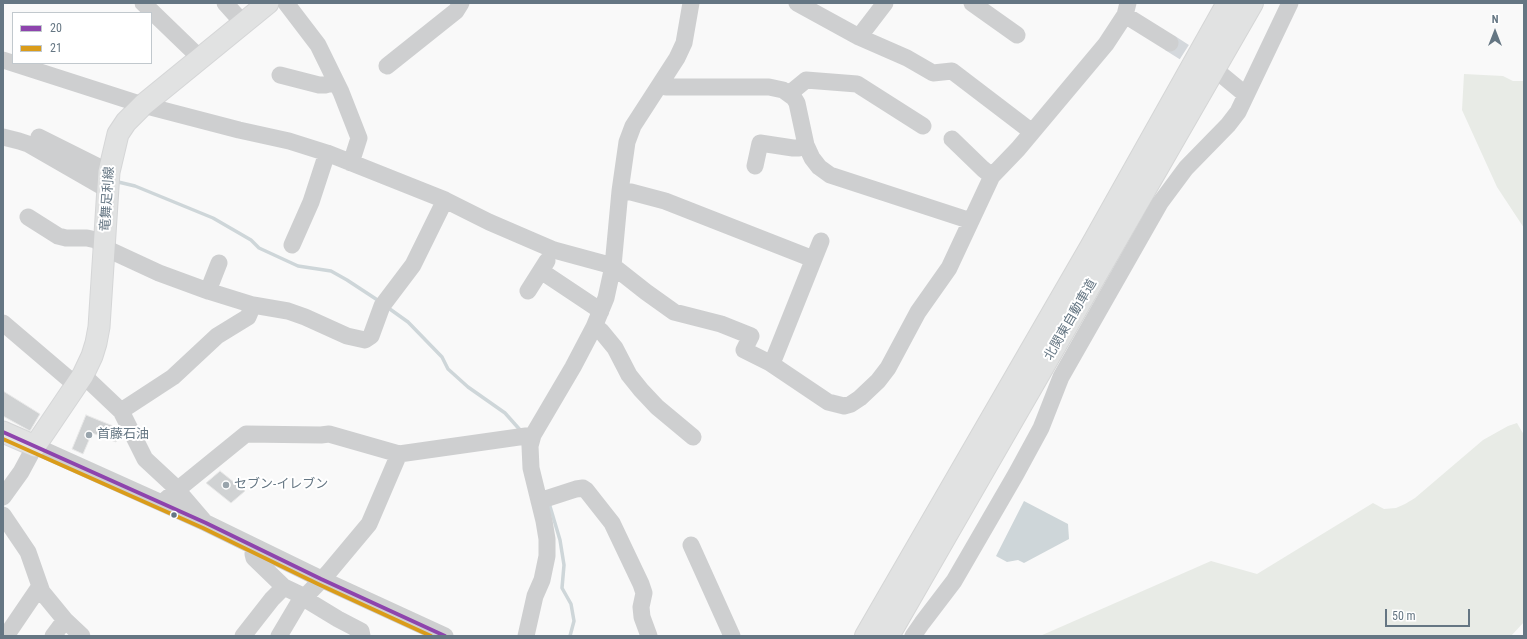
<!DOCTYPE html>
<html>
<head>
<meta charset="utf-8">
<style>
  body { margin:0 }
  #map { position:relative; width:1527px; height:639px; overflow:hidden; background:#f9f9f9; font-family:"Roboto Condensed",sans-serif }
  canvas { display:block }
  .frame { position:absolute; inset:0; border:4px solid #657683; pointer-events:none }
  .legend { position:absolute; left:12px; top:12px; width:140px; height:52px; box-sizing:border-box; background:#fff; border:1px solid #c1c8cd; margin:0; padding:5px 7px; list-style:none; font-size:12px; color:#657683 }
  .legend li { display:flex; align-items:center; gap:8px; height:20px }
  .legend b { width:20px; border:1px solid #c1c8cd }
  .north { position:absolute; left:1475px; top:12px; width:40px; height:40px; -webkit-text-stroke:3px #fff; paint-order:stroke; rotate:0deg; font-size:11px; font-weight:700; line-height:16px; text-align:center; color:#657683 }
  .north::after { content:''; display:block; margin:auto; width:14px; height:18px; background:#657683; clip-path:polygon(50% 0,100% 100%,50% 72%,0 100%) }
  .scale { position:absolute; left:1385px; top:609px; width:85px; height:18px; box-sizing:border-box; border:2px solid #657683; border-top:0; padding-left:5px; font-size:12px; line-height:14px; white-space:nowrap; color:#657683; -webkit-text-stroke:3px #fff; paint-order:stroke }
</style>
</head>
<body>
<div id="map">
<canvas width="1527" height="639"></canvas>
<div class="frame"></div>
<ul class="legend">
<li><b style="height:5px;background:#8e44ad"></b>20</li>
<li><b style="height:5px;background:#da9c1a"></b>21</li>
</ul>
<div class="north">N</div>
<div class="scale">50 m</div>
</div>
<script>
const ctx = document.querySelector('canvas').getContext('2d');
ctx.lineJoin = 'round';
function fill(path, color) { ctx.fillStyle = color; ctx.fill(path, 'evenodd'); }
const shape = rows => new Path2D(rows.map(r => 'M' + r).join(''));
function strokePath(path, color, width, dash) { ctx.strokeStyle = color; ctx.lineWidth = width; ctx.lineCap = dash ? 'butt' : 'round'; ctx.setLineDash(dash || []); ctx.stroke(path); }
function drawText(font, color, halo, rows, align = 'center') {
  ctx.font = font + ' "Roboto Condensed","Noto Sans JP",sans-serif'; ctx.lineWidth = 4; ctx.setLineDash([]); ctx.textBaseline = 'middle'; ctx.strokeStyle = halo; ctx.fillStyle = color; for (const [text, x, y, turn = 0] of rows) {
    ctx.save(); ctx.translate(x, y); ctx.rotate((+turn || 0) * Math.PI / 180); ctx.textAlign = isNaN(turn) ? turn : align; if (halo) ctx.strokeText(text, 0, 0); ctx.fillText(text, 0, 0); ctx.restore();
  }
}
fill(shape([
  [1464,74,1503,76,1513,81,1524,81,1524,228,1497,187,1462,110],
  [1517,423,1524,435,1524,622,1511,636,1040,636,1211,561,1257,574,1373,503,1384,509,1396,508,1405,504,1415,498,1483,440,1508,426]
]), '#e8ebe6');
fill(shape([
  [1024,501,1068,524,1069,539,1024,563,1018,560,1007,562,996,556]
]), '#ced6d9');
strokePath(shape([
  [114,181,135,186,213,218,251,240,259,248,298,266,331,271,347,280,379,301],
  [387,307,408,322,442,357,448,369,468,387,505,413,521,431],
  [549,503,560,540,564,565,562,588,571,604,574,621,570,636]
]), '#ced6d9', 3.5);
const building = shape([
  [3,391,40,414,30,431,3,416,3,391],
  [86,415,118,428,120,432,116,442,92,433,83,454,72,449,86,415],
  [220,471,245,491,231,503,206,483,220,471]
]);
fill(building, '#d0d2d3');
strokePath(building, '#e8e8e8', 1);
strokePath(shape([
  [1170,43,1206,66]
]), '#d4d8dc', 17, [17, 8]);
const major = shape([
  [3,432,35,446,83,375,92,356,96,343,99,327,109,172,118,134,126,122,143,105,268,3]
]);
const highway = shape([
  [866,636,1091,247,1228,3],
  [888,636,1252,3]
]);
strokePath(major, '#d5d6d7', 23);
strokePath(highway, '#d5d6d6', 24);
strokePath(shape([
  [143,3,200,58],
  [225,3,243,23],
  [286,3,318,45,341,92,359,138,351,163],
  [797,3,859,37,907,58,933,73,952,71,1032,132],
  [972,3,1017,35],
  [1125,15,1170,43],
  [859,37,885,3],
  [3,60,143,105,239,130,289,141,327,153,445,200,489,222,554,250,613,266,646,292,674,312,721,324,751,336,744,350,770,363],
  [387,66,456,11,461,3],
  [280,75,319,85,325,85,336,82],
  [1223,76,1246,95],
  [661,84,666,87,769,87,783,90,794,98,797,103,806,145,812,158,819,167,830,175,971,221],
  [789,94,806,80,857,84,923,126],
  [3,137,19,141,28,144,101,186,108,189],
  [39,137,109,172],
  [952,139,983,169,992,176],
  [755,166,760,143,793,148,799,148,806,145],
  [620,191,631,192,665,201,813,259],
  [28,217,58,236,66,238,87,238,96,240,105,248,159,273,208,291,253,305,288,311,305,317,347,336,365,340,371,336,382,306,413,265,445,200],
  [821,241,775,356,770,363,828,402,844,406,851,404,860,398,878,381,888,368,918,312,949,268,992,176,1018,149,1106,44,1125,15,1128,3],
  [292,245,311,202,327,153],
  [541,271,601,311],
  [208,291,219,263],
  [528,291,547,261],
  [3,323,77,386],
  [594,327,601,331,615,348,629,375,641,390,657,407,693,437],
  [83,375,121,411,145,459,173,485,203,520],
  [121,411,173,377,217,336,248,317,253,305],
  [3,497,21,472,35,446,206,523,321,579,445,636],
  [539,501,576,489,583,488,586,490,612,523,641,584,644,593,641,607,642,617,649,636],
  [162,503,177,490,246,434,321,435,329,434,399,454,533,435],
  [3,515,28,552,42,592,65,620,82,636],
  [691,545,732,636],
  [254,547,253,554,254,558,284,587,305,597,310,602,338,619,361,631,362,636],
  [6,636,40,586],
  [53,636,65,620],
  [243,636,272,599,284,587],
  [279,636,298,604,328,573,369,524,399,454],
  [526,636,535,596,542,580,547,556,547,539,544,521,531,468,530,446,533,435,573,367,594,327,606,298,613,266,620,191,627,142,633,126,677,58,684,43,691,3],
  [913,636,922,623,954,581,1016,474,1041,428,1061,377,1160,203,1186,168,1228,125,1238,112,1290,3]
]), '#cecfd0', 17);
strokePath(major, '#e1e2e2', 21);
strokePath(highway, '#e1e2e2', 22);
strokePath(shape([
  [3,432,206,523,321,579,445,636]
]), '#8e44ad', 4);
strokePath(shape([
  [3,439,203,528,318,584,431,636]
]), '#da9c1a', 4);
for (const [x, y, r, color] of [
  [89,435,4,"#99a4ac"],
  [226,485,4,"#99a4ac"],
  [174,515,3.5,"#657683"]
]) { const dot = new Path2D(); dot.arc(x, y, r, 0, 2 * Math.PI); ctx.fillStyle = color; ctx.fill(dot); strokePath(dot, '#fff', 1.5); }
drawText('13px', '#657683', '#fff', [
  ["竜舞足利線",108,199,-86],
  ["北関東自動車道",1071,320,-60]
]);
drawText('13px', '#657683', '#fff', [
  ["首藤石油",97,435],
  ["セブン-イレブン",234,485]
], 'left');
</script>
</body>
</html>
